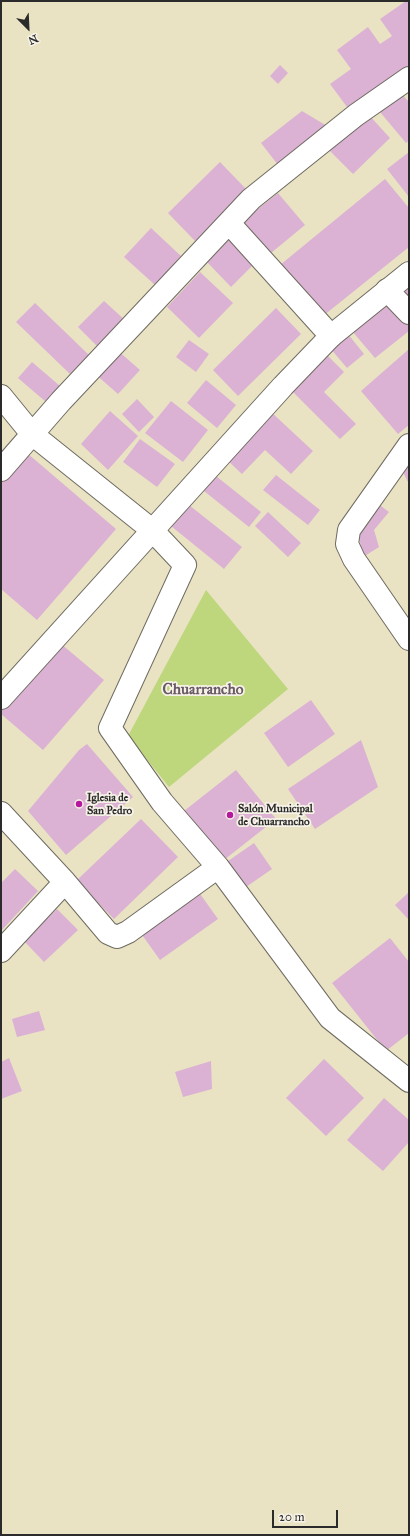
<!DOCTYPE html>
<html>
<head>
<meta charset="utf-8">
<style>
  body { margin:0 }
  #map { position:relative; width:410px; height:1536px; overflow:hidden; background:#e9e3c4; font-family:"IM FELL Great Primer",serif }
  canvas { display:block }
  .frame { position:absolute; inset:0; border:2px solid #2b2b2b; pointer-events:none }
  .north { position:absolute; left:8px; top:8px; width:40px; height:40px; -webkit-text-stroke:3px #f7f3e8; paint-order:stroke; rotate:156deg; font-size:11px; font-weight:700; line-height:16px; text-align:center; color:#2b2b2b }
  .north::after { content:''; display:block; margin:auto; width:14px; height:18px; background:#2b2b2b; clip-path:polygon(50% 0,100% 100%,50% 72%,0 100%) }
  .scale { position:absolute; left:272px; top:1510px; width:66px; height:18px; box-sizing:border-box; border:2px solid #2b2b2b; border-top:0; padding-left:5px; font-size:12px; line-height:14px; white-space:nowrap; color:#2b2b2b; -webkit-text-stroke:3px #f7f3e8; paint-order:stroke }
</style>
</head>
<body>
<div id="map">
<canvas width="410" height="1536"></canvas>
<div class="frame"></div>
<div class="north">N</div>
<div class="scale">20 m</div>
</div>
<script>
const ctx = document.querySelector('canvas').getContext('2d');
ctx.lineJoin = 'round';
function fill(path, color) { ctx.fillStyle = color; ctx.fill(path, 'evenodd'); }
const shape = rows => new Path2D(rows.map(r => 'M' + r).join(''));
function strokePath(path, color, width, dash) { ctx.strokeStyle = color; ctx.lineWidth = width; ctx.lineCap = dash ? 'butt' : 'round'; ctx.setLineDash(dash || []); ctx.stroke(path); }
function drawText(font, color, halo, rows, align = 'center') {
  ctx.font = font + ' "IM FELL Great Primer",serif'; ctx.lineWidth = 3.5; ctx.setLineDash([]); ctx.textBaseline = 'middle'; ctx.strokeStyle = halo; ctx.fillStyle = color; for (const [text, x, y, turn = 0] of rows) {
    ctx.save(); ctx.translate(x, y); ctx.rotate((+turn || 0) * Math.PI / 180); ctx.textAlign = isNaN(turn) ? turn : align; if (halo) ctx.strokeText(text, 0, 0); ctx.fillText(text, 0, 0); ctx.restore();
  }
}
fill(shape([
  [206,590,288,689,169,787,128,736]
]), '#bed77c');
fill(shape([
  [406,1,409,1,409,69,350,111,330,84,351,69,337,50,368,27,380,44,392,36,380,19],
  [280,65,288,73,278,84,270,76],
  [402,94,409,102,409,141,406,143,380,112],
  [302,111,327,126,278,165,261,143],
  [368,114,390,138,353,174,330,151],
  [409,152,409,197,387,169],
  [220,162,247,190,195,241,168,213],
  [385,179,409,208,409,247,323,316,280,265],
  [278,193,305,225,265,258,238,225],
  [151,228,181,256,155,285,124,257],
  [228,238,254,264,231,287,206,261],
  [200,272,233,303,199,338,167,307],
  [409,283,409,302,400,291],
  [104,301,126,321,100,349,78,327],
  [389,301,409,325,409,331,375,358,352,331],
  [35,303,89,355,70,374,16,322],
  [276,308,301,334,238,396,213,370],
  [348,334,364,354,347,368,330,348],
  [189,340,209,354,196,372,176,357],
  [116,349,140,370,118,394,94,373],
  [409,349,409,425,398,434,361,391],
  [328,356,344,372,324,392,356,424,340,439,292,391],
  [32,362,60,386,46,402,18,378],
  [206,380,236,405,217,428,187,403],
  [137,399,154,417,139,432,122,414],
  [171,401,208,430,183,462,145,433],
  [110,411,138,436,108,470,81,444],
  [270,411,313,451,291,474,265,450,242,474,226,459],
  [140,439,175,464,157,487,123,462],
  [27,453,116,529,37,620,1,589,1,483],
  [409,467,409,484,402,470],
  [276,475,320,510,308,525,263,490],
  [216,476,261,512,249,527,204,491],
  [377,503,389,512,374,530,379,547,363,557,357,527],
  [189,505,242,547,224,569,171,526],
  [268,512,301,543,288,557,255,526],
  [60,643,104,680,43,750,1,714,1,711],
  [311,700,335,734,288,767,264,733],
  [361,740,378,787,315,829,288,789],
  [87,744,133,797,66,855,28,811,79,750],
  [236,770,276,819,224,860,184,811],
  [141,819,178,857,114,919,76,881],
  [254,843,272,869,246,887,228,861],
  [15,869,38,891,1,931,1,883],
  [198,891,218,919,160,960,140,932],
  [409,892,409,920,395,905],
  [57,909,78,930,44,962,24,941],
  [390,938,409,962,409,1033,386,1051,332,983],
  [39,1011,45,1030,17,1037,12,1019],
  [9,1058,22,1091,1,1099,1,1062],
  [324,1059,364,1098,326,1136,286,1098],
  [211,1061,212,1089,183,1097,175,1072],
  [384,1098,409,1120,409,1142,383,1171,347,1140]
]), '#dbb2d3');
const minor = shape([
  [229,223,331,336],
  [387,290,409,313],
  [1,396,32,434,152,530,185,565,110,728,162,802,218,867,330,1018,409,1081],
  [409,445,349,530,347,544,354,559,409,639],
  [1,470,61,401,251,199,356,115,409,78],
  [1,813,65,882,108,933,117,937,128,932,218,867],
  [1,951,65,882]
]);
const major = shape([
  [1,698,283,386,331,336,409,273]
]);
strokePath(minor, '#6e6b61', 24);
strokePath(major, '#6e6b61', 24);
strokePath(minor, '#fff', 22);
strokePath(major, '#fff', 22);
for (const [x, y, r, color] of [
  [79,804,4,"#b5179e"],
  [230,815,4,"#b5179e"]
]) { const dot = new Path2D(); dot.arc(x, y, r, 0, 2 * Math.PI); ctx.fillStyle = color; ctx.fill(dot); strokePath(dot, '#f7f3e8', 1.5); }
drawText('bold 11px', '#2b2b2b', '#f7f3e8', [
  ["Iglesia de",87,798],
  ["San Pedro",87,811],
  ["Salón Municipal",238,809],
  ["de Chuarrancho",238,822]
], 'left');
drawText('bold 15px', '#695a66', '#f7f3e8', [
  ["Chuarrancho",203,690]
]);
</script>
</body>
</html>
